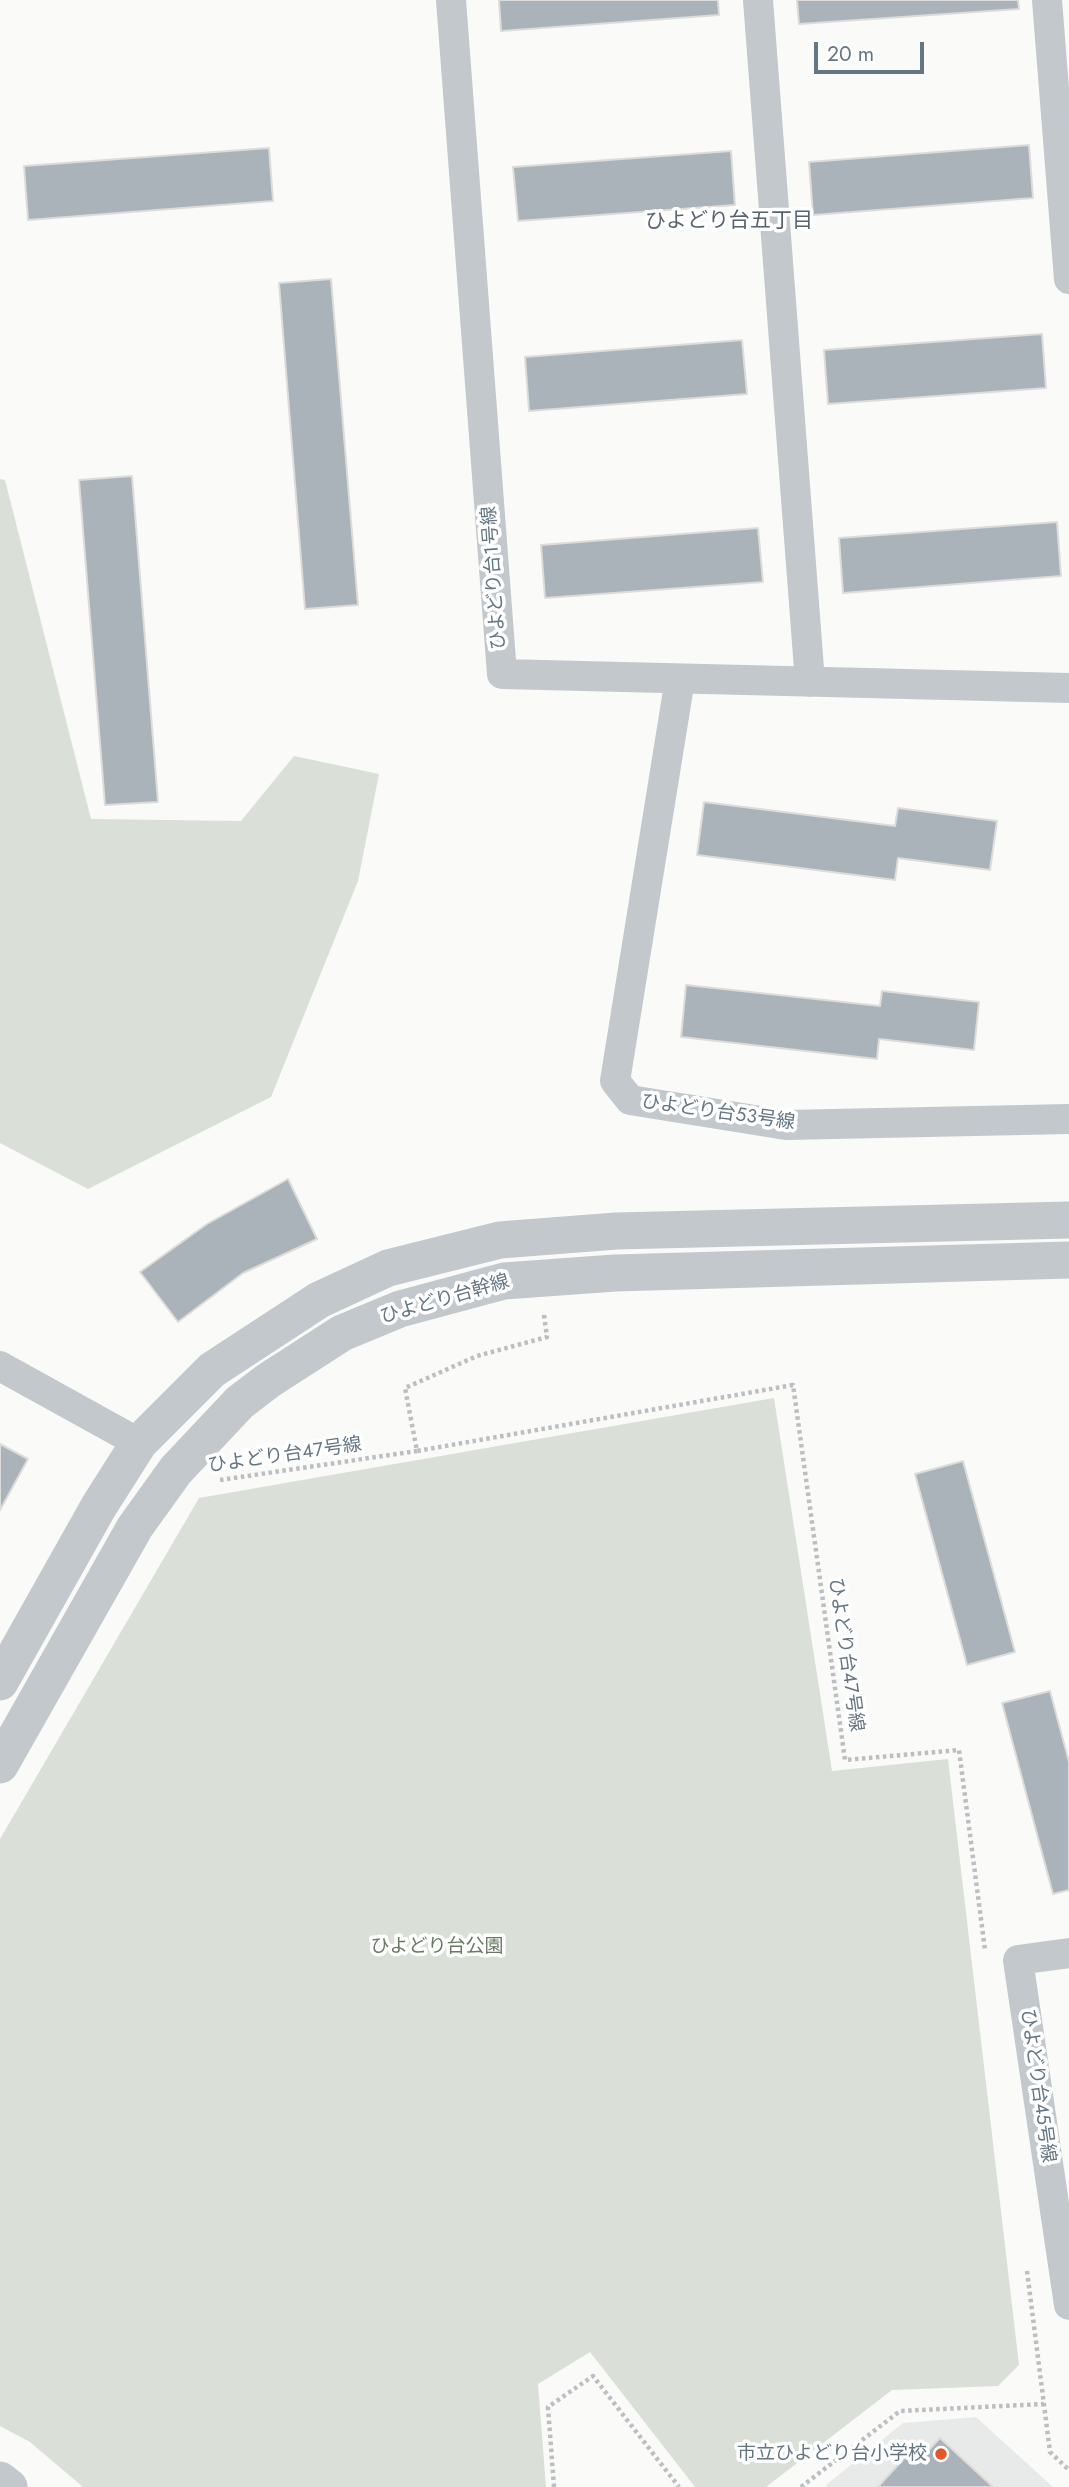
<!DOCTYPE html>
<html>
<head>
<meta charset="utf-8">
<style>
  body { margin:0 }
  #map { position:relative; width:1069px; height:2487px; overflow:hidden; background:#fafaf8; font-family:Jost,sans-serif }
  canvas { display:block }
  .scale { position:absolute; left:814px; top:42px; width:110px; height:32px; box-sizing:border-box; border:4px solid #657683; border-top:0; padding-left:9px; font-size:21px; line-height:24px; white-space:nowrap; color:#657683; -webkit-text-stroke:5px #fff; paint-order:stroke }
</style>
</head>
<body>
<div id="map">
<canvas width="1069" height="2487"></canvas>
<div class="scale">20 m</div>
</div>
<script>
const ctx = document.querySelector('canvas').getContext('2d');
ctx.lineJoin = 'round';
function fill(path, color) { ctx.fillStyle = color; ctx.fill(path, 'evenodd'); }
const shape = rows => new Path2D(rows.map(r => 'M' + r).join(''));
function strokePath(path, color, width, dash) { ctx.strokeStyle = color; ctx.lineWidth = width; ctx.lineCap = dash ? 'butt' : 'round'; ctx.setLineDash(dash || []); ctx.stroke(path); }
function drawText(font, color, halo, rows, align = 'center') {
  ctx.font = font + ' Jost,"Noto Sans JP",sans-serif'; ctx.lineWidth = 7; ctx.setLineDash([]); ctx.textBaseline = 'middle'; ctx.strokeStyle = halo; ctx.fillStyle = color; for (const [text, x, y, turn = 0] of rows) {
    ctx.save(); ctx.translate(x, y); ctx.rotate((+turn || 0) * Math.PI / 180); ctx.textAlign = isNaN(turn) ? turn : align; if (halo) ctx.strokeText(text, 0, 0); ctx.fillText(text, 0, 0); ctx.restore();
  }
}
fill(shape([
  [976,2417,1053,2487,828,2487,826,2485,903,2423]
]), '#e8e9e9');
fill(shape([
  [0,479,5,480,91,819,241,821,294,756,379,774,358,881,271,1097,88,1189,0,1143],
  [774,1398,832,1771,948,1759,1019,2365,998,2386,892,2390,766,2487,695,2487,590,2352,538,2384,546,2487,83,2487,30,2442,0,2426,0,1839,199,1498]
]), '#dadfd7');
const building = shape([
  [499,0,718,0,719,15,501,31,499,0],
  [797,0,1018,0,1019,9,799,24,797,0],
  [1029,145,1033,198,813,215,809,162,1029,145],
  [269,148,273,201,28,220,24,166,269,148],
  [731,151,735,205,518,221,513,167,731,151],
  [331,279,358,605,305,609,279,283,331,279],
  [1042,334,1046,388,828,404,824,350,1042,334],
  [742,340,747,394,529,411,525,357,742,340],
  [132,476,158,802,105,805,79,480,132,476],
  [1057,522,1061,576,843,593,839,538,1057,522],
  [758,528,763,582,545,598,541,545,758,528],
  [704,802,895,826,898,808,997,821,990,870,898,858,895,880,697,855,704,802],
  [686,985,880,1006,882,991,979,1002,974,1050,879,1039,877,1059,681,1037,686,985],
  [288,1179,317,1239,243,1273,178,1322,140,1272,207,1224,288,1179],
  [0,1444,28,1459,0,1510,0,1444],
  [963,1461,1015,1652,967,1665,915,1474,963,1461],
  [1050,1691,1069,1762,1069,1890,1053,1894,1002,1703,1050,1691],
  [940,2438,993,2487,878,2487,917,2444,926,2453,940,2438]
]);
fill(building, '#aab3b9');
strokePath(building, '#dcdcda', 2);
strokePath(shape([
  [544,1315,547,1337,477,1356,405,1388,417,1451,793,1385,845,1760,959,1750,985,1950],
  [220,1480,417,1451],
  [1027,2271,1050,2452,1069,2470],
  [554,2487,548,2407,593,2376,679,2487],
  [801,2487,900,2411,1044,2404]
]), '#bbbfc2', 4.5, [3.5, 3.5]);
strokePath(shape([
  [451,0,502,674,1069,688],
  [758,0,810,682],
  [1047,0,1069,279],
  [680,679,615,1081,630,1100,786,1125,1069,1119],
  [0,1366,139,1443],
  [1069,1953,1018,1960,1069,2305]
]), '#c3c8cc', 30);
strokePath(shape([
  [0,1682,99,1506,139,1443,212,1370,319,1300,388,1268,500,1240,616,1231,1069,1220],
  [0,1765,135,1527,176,1470,240,1402,269,1380,342,1333,400,1309,504,1281,615,1273,1069,1260],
  [0,2480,9,2487]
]), '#c3c8cc', 37);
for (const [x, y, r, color] of [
  [941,2454,7,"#e4572e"]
]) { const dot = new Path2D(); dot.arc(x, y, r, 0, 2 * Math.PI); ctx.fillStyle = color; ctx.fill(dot); strokePath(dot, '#fff', 2.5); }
drawText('19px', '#657683', '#fff', [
  ["ひよどり台１号線",495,578,-94],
  ["ひよどり台５３号線",718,1113,8],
  ["ひよどり台幹線",445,1300,-16],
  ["ひよどり台４７号線",285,1456,-8],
  ["ひよどり台４７号線",845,1655,82],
  ["ひよどり台４５号線",1037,2086,82]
]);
drawText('19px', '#687a64', '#fff', [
  ["ひよどり台公園",437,1947]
]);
drawText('19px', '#657683', '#fff', [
  ["市立ひよどり台小学校",927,2454]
], 'right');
drawText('21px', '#57646e', '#fff', [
  ["ひよどり台五丁目",729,222]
]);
</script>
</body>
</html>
